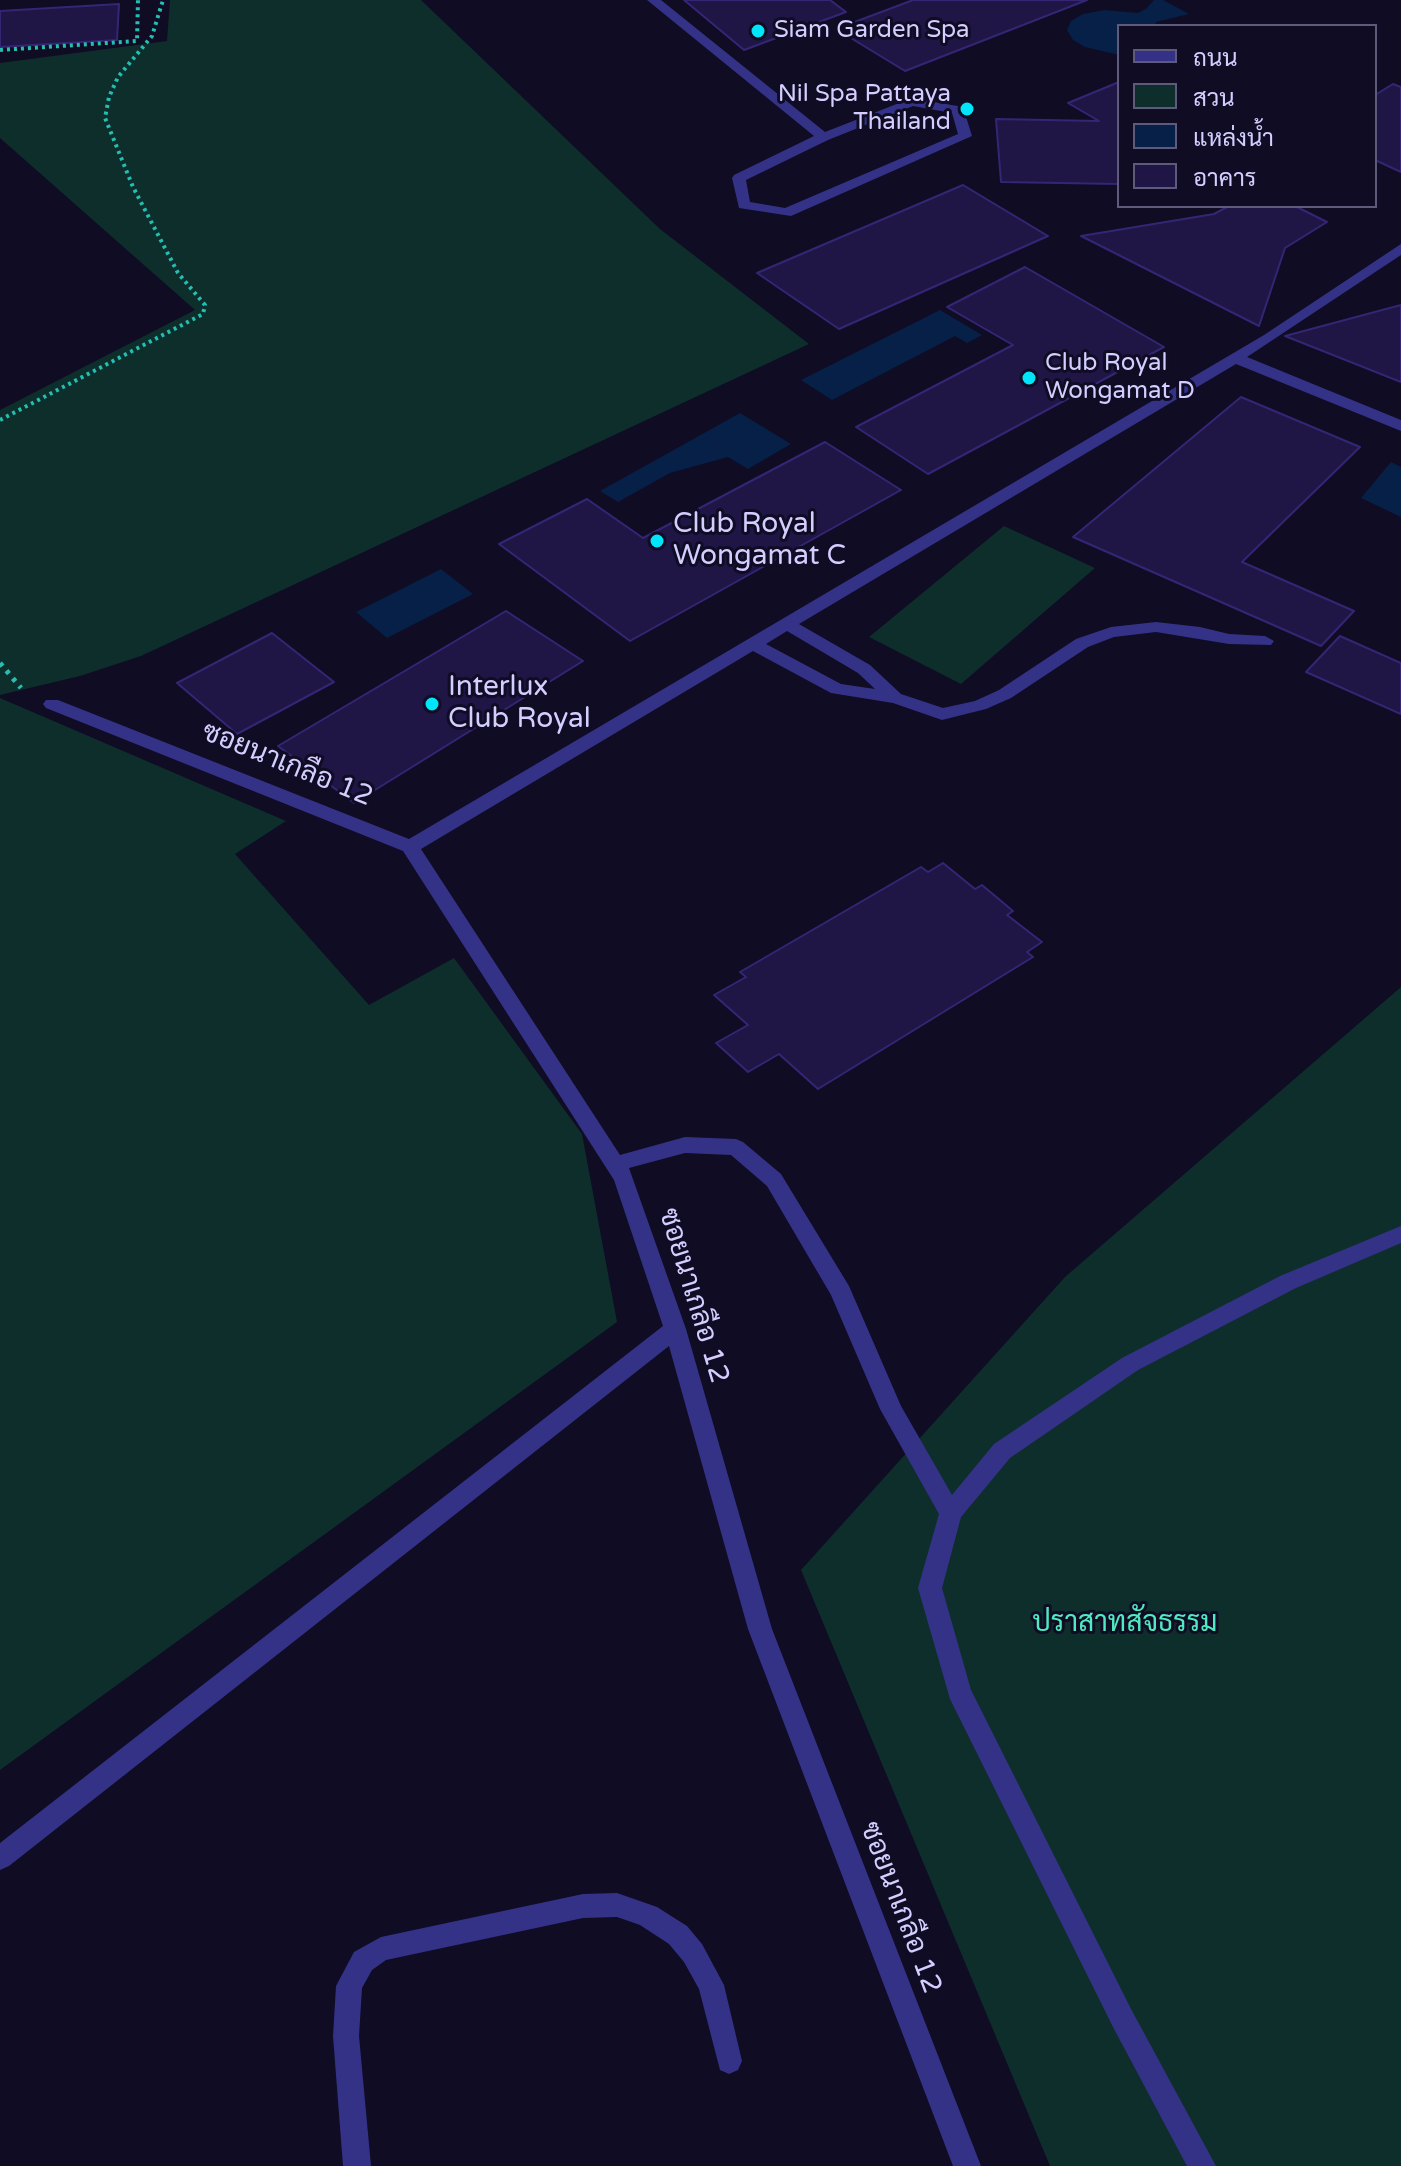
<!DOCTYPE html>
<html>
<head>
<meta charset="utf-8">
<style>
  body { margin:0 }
  #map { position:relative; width:1401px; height:2166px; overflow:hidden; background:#0f0c24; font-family:"Varela Round",Sarabun,sans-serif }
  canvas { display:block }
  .legend { position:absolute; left:1117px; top:24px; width:260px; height:184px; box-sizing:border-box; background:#0f0c24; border:2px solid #5d5a7c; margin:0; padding:10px 14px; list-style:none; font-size:24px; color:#d3ceff }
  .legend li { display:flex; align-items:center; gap:16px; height:40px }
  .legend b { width:40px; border:2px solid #5d5a7c }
</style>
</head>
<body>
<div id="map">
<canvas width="1401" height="2166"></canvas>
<ul class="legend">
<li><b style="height:10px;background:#343287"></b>ถนน</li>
<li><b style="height:22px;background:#0e2e2c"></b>สวน</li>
<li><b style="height:22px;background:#072047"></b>แหล่งน้ำ</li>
<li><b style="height:22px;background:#1f1646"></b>อาคาร</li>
</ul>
</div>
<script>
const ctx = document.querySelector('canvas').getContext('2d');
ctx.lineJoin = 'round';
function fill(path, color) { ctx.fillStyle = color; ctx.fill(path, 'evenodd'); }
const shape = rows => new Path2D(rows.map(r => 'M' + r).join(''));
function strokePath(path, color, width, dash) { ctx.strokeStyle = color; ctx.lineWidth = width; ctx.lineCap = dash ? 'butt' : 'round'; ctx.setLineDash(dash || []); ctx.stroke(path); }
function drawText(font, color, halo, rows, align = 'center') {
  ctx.font = font + ' "Varela Round",Sarabun,sans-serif'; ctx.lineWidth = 6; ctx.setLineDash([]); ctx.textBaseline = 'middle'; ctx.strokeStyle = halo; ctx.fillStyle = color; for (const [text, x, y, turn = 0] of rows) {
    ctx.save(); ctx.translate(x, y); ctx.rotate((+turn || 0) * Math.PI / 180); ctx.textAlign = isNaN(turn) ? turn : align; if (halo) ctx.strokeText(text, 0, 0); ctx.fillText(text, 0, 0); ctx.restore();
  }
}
fill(shape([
  [170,0,421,0,660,229,809,344,141,656,80,676,0,695,0,410,195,310,0,138,0,63,167,41],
  [1004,526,1095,568,961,684,869,637],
  [0,698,286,821,235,854,369,1005,454,958,582,1134,617,1322,0,1770],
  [1401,987,1401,2166,1050,2166,801,1570,1065,1277]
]), '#0e2e2c');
fill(shape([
  [1154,0,1163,0,1189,14,1156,22,1155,26,1119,26,1119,55,1085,47,1073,40,1067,30,1071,21,1083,14,1104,10,1138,13,1146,9],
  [940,310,982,335,967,343,955,336,832,400,801,380],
  [740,413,791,444,748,469,728,457,670,473,618,502,600,491],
  [1391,462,1401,467,1401,517,1361,498],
  [441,569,473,594,387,638,356,612]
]), '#072047');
const building = shape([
  [684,0,830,0,846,12,744,50,684,0],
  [913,0,1087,0,905,71,836,29,913,0],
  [119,4,117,40,0,47,0,11,119,4],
  [1119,82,1119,184,1001,182,996,119,1099,121,1068,103,1119,82],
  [1393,84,1401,87,1401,172,1375,160,1375,95,1393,84],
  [963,185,1048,236,839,329,757,273,963,185],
  [1229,206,1295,206,1327,222,1285,248,1259,326,1081,236,1214,214,1229,206],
  [1025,267,1164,347,928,474,856,427,1013,345,947,307,1025,267],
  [1401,305,1401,382,1285,336,1401,305],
  [1241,397,1360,447,1242,562,1354,611,1321,646,1073,537,1241,397],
  [825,442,901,490,630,641,499,544,587,499,643,538,825,442],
  [506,611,583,661,354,803,278,746,506,611],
  [272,633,334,682,237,734,177,683,272,633],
  [1340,636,1401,663,1401,714,1306,672,1340,636],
  [943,863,975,889,982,885,1013,911,1007,915,1042,942,1027,952,1033,957,818,1089,779,1054,748,1072,716,1043,748,1025,714,995,746,977,740,972,921,867,928,872,943,863]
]);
fill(building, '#1f1646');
strokePath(building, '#342675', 2);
strokePath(shape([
  [0,50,137,41,138,0],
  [0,420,203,314,205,305,178,273,133,187,105,118,109,97,118,77,152,36,163,0]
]), '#23bfb2', 4, [3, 4]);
strokePath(shape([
  [0,663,21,688]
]), '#23bfb2', 5, [4, 6]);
fill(shape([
  [647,0,661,0,825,132,912,98,963,107,972,136,791,216,739,208,732,178,734,175,814,136,647,0],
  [913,106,952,113,958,134,785,208,750,202,746,180,828,140,913,106],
  [1401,244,1401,255,1247,357,1401,420,1401,431,1236,364,799,624,870,665,901,694,943,708,975,701,999,690,1076,639,1111,627,1156,622,1200,627,1229,634,1265,636,1274,641,1271,645,1229,644,1156,632,1114,637,1088,647,1011,698,986,709,942,720,893,703,831,693,753,651,421,849,620,1155,685,1137,736,1139,743,1142,781,1174,849,1286,901,1406,952,1495,994,1444,1122,1358,1280,1276,1401,1226,1401,1243,1296,1288,1138,1370,1010,1458,961,1517,942,1588,971,1690,1131,2009,1216,2166,1187,2166,1113,2027,950,1699,918,1588,939,1514,880,1409,831,1295,767,1186,731,1155,685,1153,629,1168,686,1329,772,1629,981,2166,953,2166,748,1629,669,1346,9,1866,0,1870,0,1843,663,1326,614,1180,403,851,46,708,43,704,46,700,58,700,409,839,1264,335,1401,244],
  [787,631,858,673,875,689,841,684,766,644,787,631],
  [617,1893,657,1907,687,1926,702,1944,724,1985,742,2061,738,2070,729,2074,720,2070,699,1989,684,1962,669,1944,640,1925,617,1917,583,1918,386,1960,372,1970,362,1988,359,2036,371,2166,343,2166,333,2036,336,1986,354,1952,381,1937,583,1894,617,1893]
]), '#343287');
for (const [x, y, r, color] of [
  [758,31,8,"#00e5f9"],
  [967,109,8,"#00e5f9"],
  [1029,378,8,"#00e5f9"],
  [657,541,8,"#00e5f9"],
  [432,704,8,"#00e5f9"]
]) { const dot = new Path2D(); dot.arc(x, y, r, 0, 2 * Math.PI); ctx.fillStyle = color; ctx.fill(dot); strokePath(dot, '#0f0c24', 3); }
drawText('24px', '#d3ceff', '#0f0c24', [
  ["Siam Garden Spa",774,31],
  ["Nil Spa Pattaya",951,95,"right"],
  ["Thailand",951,123,"right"],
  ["Club Royal",1045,364],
  ["Wongamat D",1045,392]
], 'left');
drawText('28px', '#d3ceff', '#0f0c24', [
  ["Club Royal",673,525],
  ["Wongamat C",673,557],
  ["Interlux",448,688],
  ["Club Royal",448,720]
], 'left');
drawText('28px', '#d3ceff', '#0f0c24', [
  ["ซอยนาเกลือ 12",287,765,22],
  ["ซอยนาเกลือ 12",693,1296,73],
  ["ซอยนาเกลือ 12",900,1908,69]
]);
drawText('28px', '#4feac1', '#0f0c24', [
  ["ปราสาทสัจธรรม",1125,1624]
]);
</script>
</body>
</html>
